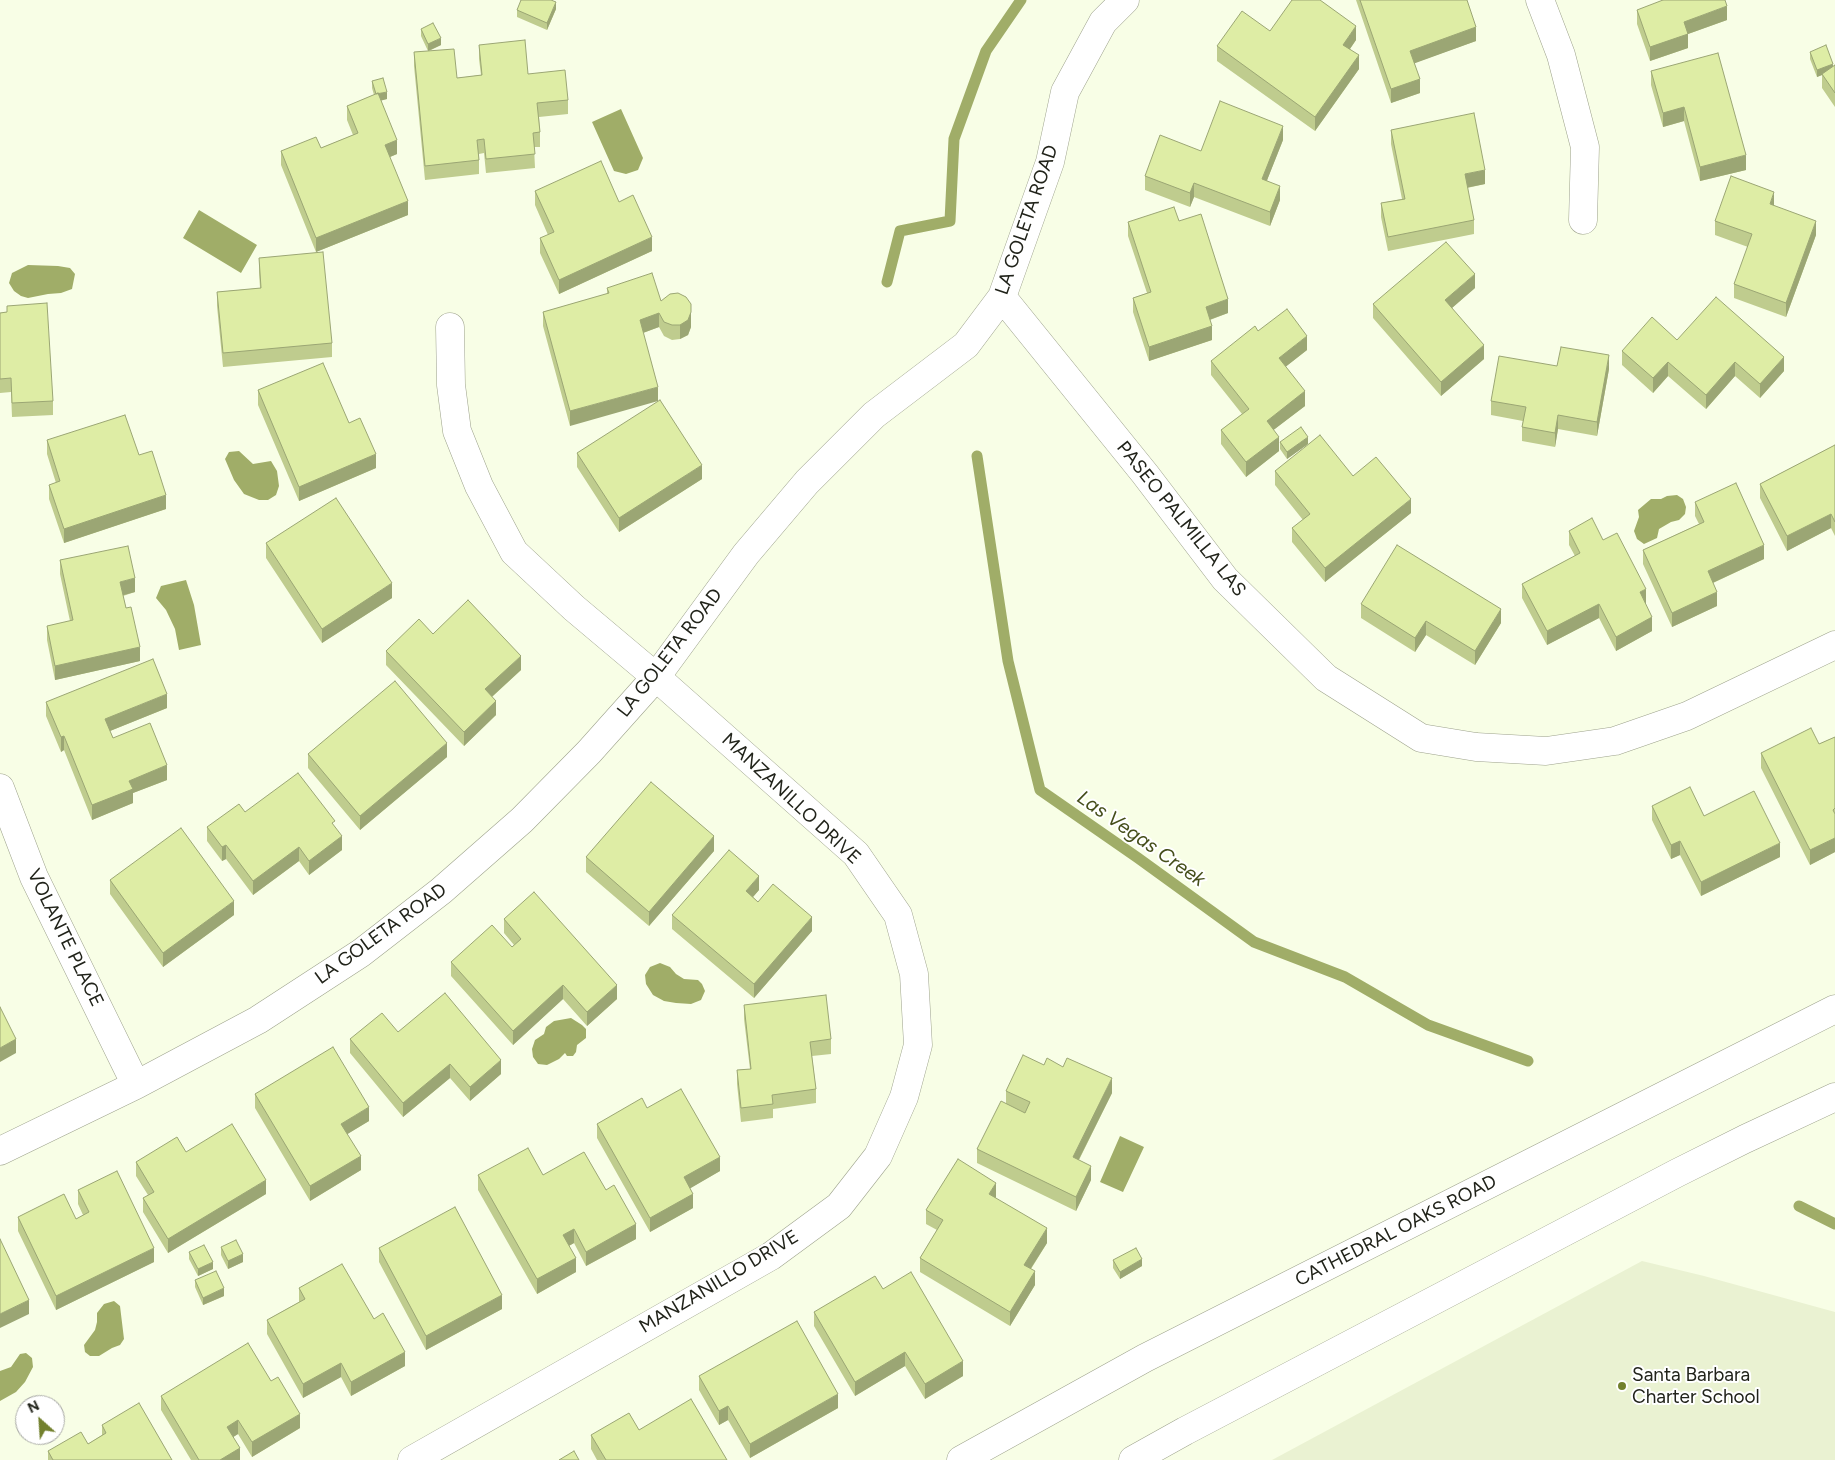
<!DOCTYPE html>
<html>
<head>
<meta charset="utf-8">
<style>
  body { margin:0 }
  #map { position:relative; width:1835px; height:1460px; overflow:hidden; background:#f8fee6; font-family:Figtree,sans-serif }
  canvas { display:block }
  .north { position:absolute; left:15px; top:1395px; width:50px; height:50px; box-sizing:border-box; background:#fff; border:1px solid #a6a7a3; border-radius:50%; rotate:334deg; font-size:14px; font-weight:700; line-height:20px; text-align:center; color:#21231a }
  .north::after { content:''; display:block; margin:auto; width:18px; height:22px; background:#72802d; clip-path:polygon(50% 0,100% 100%,50% 72%,0 100%) }
</style>
</head>
<body>
<div id="map">
<canvas width="1835" height="1460"></canvas>
<div class="north">N</div>
</div>
<script>
const ctx = document.querySelector('canvas').getContext('2d');
ctx.lineJoin = 'round';
function fill(path, color) { ctx.fillStyle = color; ctx.fill(path, 'evenodd'); }
const shape = rows => new Path2D(rows.map(r => 'M' + r).join(''));
function strokePath(path, color, width, dash) { ctx.strokeStyle = color; ctx.lineWidth = width; ctx.lineCap = dash ? 'butt' : 'round'; ctx.setLineDash(dash || []); ctx.stroke(path); }
function drawText(font, color, halo, rows, align = 'center') {
  ctx.font = font + ' Figtree,sans-serif'; ctx.lineWidth = 4; ctx.setLineDash([]); ctx.textBaseline = 'middle'; ctx.strokeStyle = halo; ctx.fillStyle = color; for (const [text, x, y, turn = 0] of rows) {
    ctx.save(); ctx.translate(x, y); ctx.rotate((+turn || 0) * Math.PI / 180); ctx.textAlign = isNaN(turn) ? turn : align; if (halo) ctx.strokeText(text, 0, 0); ctx.fillText(text, 0, 0); ctx.restore();
  }
}
fill(shape([
  [1642,1261,1704,1276,1835,1312,1835,1460,1272,1460]
]), '#eaf2d2');
fill(shape([
  [621,109,643,158,638,170,626,174,614,171,592,122],
  [199,210,257,245,241,273,183,238],
  [28,265,58,266,70,268,75,274,72,289,61,293,48,294,28,298,21,296,14,291,9,283,12,273],
  [239,451,253,464,271,461,277,471,279,486,276,495,268,500,259,500,244,494,234,480,225,459,229,452],
  [1677,495,1683,499,1686,507,1685,514,1679,520,1671,522,1659,529,1657,538,1644,544,1637,539,1634,531,1639,517,1638,510,1651,499,1661,499,1667,496],
  [186,580,194,605,201,645,179,650,175,629,166,610,156,598,161,586],
  [660,963,670,967,676,974,684,979,698,980,702,984,705,991,701,1000,691,1004,676,1003,664,1001,653,995,646,984,645,975,650,967],
  [571,1018,582,1025,586,1029,586,1038,577,1045,576,1052,573,1056,567,1056,565,1053,559,1059,547,1065,538,1064,533,1057,532,1049,535,1040,544,1034,546,1027,554,1021],
  [1120,1136,1144,1147,1123,1192,1100,1182],
  [114,1301,120,1306,124,1339,120,1345,112,1348,99,1356,90,1356,85,1352,84,1345,95,1330,97,1322,97,1313,104,1304],
  [26,1353,32,1358,33,1367,25,1382,16,1392,0,1401,0,1371,11,1367,20,1354]
]), '#a0ad68');
strokePath(shape([
  [887,282,900,231,950,221,954,139,986,51,1021,0],
  [977,456,1008,661,1040,790,1138,858,1254,942,1345,977,1428,1025,1528,1061],
  [1799,1206,1835,1224]
]), '#a0ad68', 11);
const minor = shape([
  [1540,0,1561,55,1585,147,1583,220],
  [1002,297,1145,474,1225,579,1326,678,1421,738,1476,747,1546,751,1615,741,1687,716,1835,645],
  [0,788,34,877,136,1085],
  [0,1151,136,1085,258,1020,361,953,441,891,522,820,589,752,656,677,746,554,807,482,874,415,966,345,1002,297,1050,162,1065,92,1103,22,1125,0],
  [412,1460,771,1256,839,1206,878,1156,904,1097,918,1045,914,974,898,915,856,854,656,677,574,608,514,552,479,486,457,431,451,385,450,327]
]);
const major = shape([
  [961,1460,1145,1358,1835,1009],
  [1133,1460,1185,1431,1677,1173,1745,1139,1835,1097]
]);
strokePath(minor, '#9da28c', 29);
strokePath(major, '#9da28c', 29);
strokePath(minor, '#fff', 28);
strokePath(major, '#fff', 28);
fill(shape([
  [1356,0,1467,0,1476,41,1414,63,1420,93,1391,103],
  [556,9,547,30,517,17,517,10],
  [1637,10,1727,20,1688,34,1688,48,1650,61,1637,24],
  [421,29,441,45,429,51,457,78,481,75,479,59,479,45,528,74,568,100,568,114,539,117,540,132,540,147,534,147,535,168,486,173,484,153,479,154,479,174,425,180,414,66,414,52,428,51,421,36],
  [1270,31,1356,40,1350,49,1359,69,1315,131,1217,61,1217,46],
  [1810,52,1833,66,1835,65,1835,107,1822,88,1822,75,1817,77,1810,59],
  [1651,71,1746,170,1700,181,1684,121,1663,127,1651,85],
  [372,81,387,99,381,100,397,154,390,157,408,215,316,252,281,165,281,151,321,148,353,135,347,120,347,106,374,95,372,88],
  [1391,130,1485,184,1467,188,1474,220,1474,234,1388,251,1381,217,1381,203,1402,199,1391,144],
  [1283,140,1267,180,1280,200,1270,226,1194,197,1190,207,1145,190,1145,176,1201,151],
  [535,191,619,202,652,251,559,294,540,253,540,238,548,235,535,205],
  [1774,205,1816,235,1786,317,1734,298,1734,284,1748,247,1715,235,1715,221],
  [1179,221,1228,313,1210,320,1212,340,1149,361,1133,312,1133,298,1147,293,1128,236,1128,222],
  [259,258,332,343,332,357,223,367,217,306,217,292,260,288,259,272],
  [607,288,661,301,691,327,688,335,680,339,672,340,664,336,659,327,643,333,570,426,543,326,543,312,607,294],
  [1475,288,1452,308,1484,359,1441,396,1373,318,1373,304],
  [7,306,53,401,53,415,12,417,11,392,0,393,0,313,7,312],
  [1258,331,1307,350,1285,367,1305,406,1273,430,1279,451,1246,477,1221,444,1221,430,1242,414,1211,375,1211,361],
  [1677,340,1784,371,1760,398,1735,376,1706,409,1668,376,1653,393,1622,365,1622,351],
  [1557,366,1609,369,1597,436,1558,429,1555,447,1522,441,1522,427,1523,421,1491,415,1491,401],
  [258,390,349,423,376,468,299,501,258,405],
  [47,440,139,455,166,509,64,543,49,499,49,485,56,483,47,454],
  [1280,442,1308,444,1287,459,1280,449],
  [1835,445,1835,536,1831,528,1787,551,1760,498,1760,484],
  [577,453,702,479,619,532,577,467],
  [1275,471,1353,476,1411,513,1325,582,1292,542,1292,528,1303,520,1275,485],
  [1695,502,1764,559,1713,583,1717,606,1672,627,1643,564,1643,550,1699,524,1695,516],
  [1569,531,1603,540,1646,603,1645,604,1652,631,1616,651,1599,618,1547,645,1522,598,1522,584,1575,556,1569,545],
  [266,543,392,598,322,643,266,558],
  [60,560,135,592,123,596,140,661,55,680,47,640,47,626,70,621,60,574],
  [1361,604,1501,623,1475,665,1426,635,1415,652,1361,618],
  [433,634,521,670,492,697,496,715,464,746,386,665,386,651],
  [46,702,167,708,110,731,113,738,167,780,133,793,133,803,92,820,64,750,61,752,46,716],
  [1835,737,1835,852,1810,865,1761,768,1761,753,1819,744],
  [308,754,447,757,360,830,308,768],
  [1652,806,1704,816,1780,857,1701,896,1680,855,1671,859,1652,820],
  [245,812,335,827,342,850,309,875,299,861,253,895,226,859,222,861,207,841,207,827],
  [714,851,649,926,586,872,586,857],
  [110,880,234,915,163,967,110,894],
  [759,890,753,897,758,902,812,931,754,998,672,929,672,915],
  [504,919,617,999,587,1026,563,999,513,1045,451,976,451,962,512,947,514,945,504,933],
  [744,1005,831,1039,831,1054,812,1056,816,1089,816,1103,773,1109,773,1118,741,1122,737,1084,737,1070,750,1069,744,1019],
  [398,1032,501,1074,470,1101,450,1078,403,1117,350,1053,350,1039],
  [1044,1065,1112,1093,1079,1160,1091,1180,1076,1211,977,1163,977,1149,1006,1103,1006,1091],
  [255,1094,369,1121,347,1134,361,1170,310,1201,255,1108],
  [647,1108,720,1171,690,1188,693,1208,650,1232,597,1138,597,1124],
  [186,1152,266,1194,168,1253,143,1212,143,1198,148,1195,136,1176,136,1162],
  [478,1175,543,1175,606,1190,636,1239,586,1266,574,1243,569,1246,576,1272,537,1294,478,1190],
  [78,1190,154,1262,56,1310,18,1231,18,1217,76,1219,83,1215,78,1204],
  [996,1197,996,1198,1047,1243,1031,1269,1035,1285,1010,1326,920,1272,920,1258,937,1230,926,1224,926,1210],
  [221,1247,243,1262,228,1269,221,1255],
  [379,1248,502,1309,426,1350,379,1262],
  [189,1252,213,1269,198,1276,189,1259],
  [1113,1260,1142,1266,1120,1279,1113,1268],
  [195,1280,224,1296,203,1305,195,1287],
  [299,1288,374,1319,405,1366,351,1396,341,1377,303,1398,267,1334,267,1320,299,1302],
  [883,1289,963,1376,925,1399,905,1366,855,1396,814,1326,814,1312],
  [699,1376,838,1408,750,1458,728,1420,719,1425,699,1390],
  [271,1381,300,1428,252,1457,238,1434,233,1437,240,1460,191,1460,161,1410,161,1396],
  [102,1425,172,1460,48,1460,48,1451,88,1444,102,1435],
  [639,1430,727,1460,597,1460,591,1449,591,1435]
]), '#bfcc8e');
fill(shape([
  [556,2,556,9,547,30,547,23],
  [1727,6,1727,20,1688,34,1688,48,1650,61,1650,47,1684,22],
  [1356,26,1356,40,1343,59,1343,45],
  [1476,27,1476,41,1410,65,1410,51],
  [441,38,441,45,428,51,428,44],
  [1359,55,1359,69,1315,131,1315,117],
  [1833,64,1833,71,1822,74,1822,75,1817,77,1817,70],
  [1420,79,1420,93,1391,103,1391,89],
  [387,92,387,99,376,102,376,94],
  [1684,107,1684,121,1663,127,1663,113],
  [1283,126,1283,140,1262,193,1262,179],
  [397,140,397,154,385,159,385,145],
  [1746,155,1746,170,1700,181,1700,167],
  [1485,170,1485,184,1465,188,1465,174],
  [1194,183,1194,197,1190,207,1190,193],
  [1280,186,1280,200,1270,226,1270,212],
  [1774,192,1774,206,1770,204],
  [408,201,408,215,316,252,316,238],
  [1816,221,1816,235,1786,317,1786,303],
  [652,237,652,251,559,294,559,280],
  [1475,274,1475,288,1445,314,1445,300],
  [1228,299,1228,313,1206,321,1206,307],
  [691,312,691,327,688,335,680,339,680,325],
  [659,313,659,327,640,334,640,320],
  [1212,326,1212,340,1149,361,1149,347],
  [1307,336,1307,350,1279,372,1279,358],
  [1484,345,1484,359,1441,396,1441,382],
  [1609,355,1609,369,1597,436,1597,422],
  [1784,357,1784,371,1760,398,1760,384],
  [1668,362,1668,376,1653,393,1653,378],
  [1735,362,1735,376,1706,409,1706,395],
  [658,387,658,401,570,426,570,411],
  [1305,391,1305,406,1267,435,1267,421],
  [1558,415,1558,429,1555,447,1555,433],
  [1279,437,1279,451,1246,477,1246,462],
  [1308,437,1308,444,1287,459,1287,452],
  [376,454,376,468,299,501,299,487],
  [702,465,702,479,619,532,619,518],
  [166,495,166,509,64,543,64,529],
  [1411,499,1411,513,1325,582,1325,568],
  [1831,514,1831,528,1787,551,1787,536],
  [1764,545,1764,559,1708,585,1708,571],
  [135,578,135,592,120,596,120,582],
  [392,583,392,598,322,643,322,629],
  [1646,589,1646,603,1640,606,1640,592],
  [1717,592,1717,606,1672,627,1672,613],
  [1599,604,1599,618,1547,645,1547,631],
  [1501,609,1501,623,1475,665,1475,651],
  [1652,617,1652,631,1616,651,1616,637],
  [1426,621,1426,635,1415,652,1415,638],
  [140,647,140,661,55,680,55,666],
  [521,656,521,670,485,703,485,689],
  [167,694,167,708,105,733,105,719],
  [496,701,496,715,464,746,464,732],
  [64,736,64,750,61,752,61,737],
  [447,743,447,757,360,830,360,816],
  [167,765,167,780,133,793,133,803,92,820,92,805,129,781],
  [342,836,342,850,309,875,309,861],
  [714,836,714,851,649,926,649,912],
  [1835,838,1835,852,1810,865,1810,850],
  [1680,841,1680,855,1671,859,1671,845],
  [1780,843,1780,857,1701,896,1701,882],
  [226,845,226,859,222,861,222,847],
  [299,847,299,861,253,895,253,881],
  [759,876,759,890,746,905,746,891],
  [234,901,234,915,163,967,163,953],
  [812,917,812,931,754,998,754,984],
  [563,985,563,999,513,1045,513,1031],
  [617,985,617,999,587,1026,587,1012],
  [16,1039,16,1053,0,1062,0,1048],
  [501,1060,501,1074,470,1101,470,1087],
  [450,1064,450,1078,403,1117,403,1103],
  [1112,1078,1112,1093,1073,1171,1073,1157],
  [369,1107,369,1121,341,1138,341,1124],
  [361,1156,361,1170,310,1201,310,1186],
  [720,1157,720,1171,684,1192,684,1177],
  [1091,1166,1091,1180,1076,1211,1076,1197],
  [266,1180,266,1194,168,1253,168,1239],
  [996,1183,996,1197,989,1208,989,1194],
  [693,1194,693,1208,650,1232,650,1218],
  [636,1224,636,1239,586,1266,586,1252],
  [1047,1228,1047,1243,1024,1279,1024,1265],
  [574,1229,574,1243,563,1249,563,1235],
  [154,1248,154,1262,56,1310,56,1296],
  [243,1254,243,1262,228,1269,228,1261],
  [576,1258,576,1272,537,1294,537,1279],
  [1142,1259,1142,1266,1120,1279,1120,1272],
  [213,1262,213,1269,198,1276,198,1269],
  [1035,1271,1035,1285,1010,1326,1010,1312],
  [224,1288,224,1296,203,1305,203,1298],
  [502,1295,502,1309,426,1350,426,1336],
  [29,1300,29,1314,0,1328,0,1314],
  [405,1352,405,1366,351,1396,351,1382],
  [905,1352,905,1366,855,1396,855,1382],
  [963,1361,963,1376,925,1399,925,1384],
  [341,1363,341,1377,303,1398,303,1384],
  [838,1394,838,1408,750,1458,750,1444],
  [728,1406,728,1420,719,1425,719,1411],
  [300,1414,300,1428,252,1457,252,1442],
  [238,1420,238,1434,227,1441,227,1427],
  [240,1448,240,1460,220,1460]
]), '#9ba674');
const building = shape([
  [521,0,551,0,556,2,547,23,517,10,521,0],
  [1292,0,1320,0,1356,26,1343,45,1359,55,1315,117,1217,46,1242,11,1270,31,1292,0],
  [1360,0,1467,0,1476,27,1410,51,1420,79,1391,89,1360,0],
  [1663,0,1725,0,1727,6,1684,22,1688,34,1650,47,1637,10,1663,0],
  [433,23,441,38,428,44,421,29,433,23],
  [525,40,528,74,565,70,568,100,537,103,540,132,533,133,535,154,486,159,484,139,477,140,479,160,425,166,414,52,454,49,457,78,482,75,479,45,525,40],
  [1826,45,1833,64,1817,70,1810,52,1826,45],
  [1718,53,1746,155,1700,167,1684,107,1663,113,1651,71,1718,53],
  [1835,65,1835,93,1822,74,1835,65],
  [383,78,387,92,376,94,372,81,383,78],
  [378,93,397,140,385,145,408,201,316,238,281,151,316,137,321,148,358,133,347,106,378,93],
  [1220,101,1283,126,1262,179,1280,186,1270,212,1194,183,1190,193,1145,176,1160,135,1201,151,1220,101],
  [1474,113,1485,170,1465,174,1474,220,1388,237,1381,203,1405,199,1391,130,1474,113],
  [601,161,619,202,633,195,652,237,559,280,540,238,554,232,535,191,601,161],
  [1731,176,1774,192,1770,204,1816,221,1786,303,1734,284,1752,234,1715,221,1731,176],
  [1174,207,1179,221,1201,214,1228,299,1206,307,1212,326,1149,347,1133,298,1151,292,1128,222,1174,207],
  [1446,242,1475,274,1445,300,1484,345,1441,382,1373,304,1446,242],
  [323,252,332,343,223,353,217,292,261,288,259,258,323,252],
  [652,273,661,301,670,294,678,293,686,297,691,304,691,312,688,320,680,325,672,325,664,322,659,313,640,320,658,387,570,411,543,312,609,293,607,288,652,273],
  [1716,297,1784,357,1760,384,1735,362,1706,395,1668,362,1653,378,1622,351,1652,317,1677,340,1716,297],
  [47,303,53,401,12,403,11,378,0,379,0,313,7,312,7,306,47,303],
  [1287,309,1307,336,1279,358,1305,391,1267,421,1279,437,1246,462,1221,430,1249,409,1211,361,1255,326,1258,331,1287,309],
  [1561,347,1609,355,1597,422,1558,415,1555,433,1522,427,1526,407,1491,401,1499,356,1557,366,1561,347],
  [323,363,349,423,360,418,376,454,299,487,258,390,323,363],
  [660,400,702,465,619,518,577,453,660,400],
  [125,415,139,455,152,451,166,495,64,529,49,485,60,481,47,440,125,415],
  [1301,427,1308,437,1287,452,1280,442,1301,427],
  [1320,435,1353,476,1376,457,1411,499,1325,568,1292,528,1310,514,1275,471,1320,435],
  [1835,445,1835,522,1831,514,1787,536,1760,484,1835,445],
  [1736,483,1764,545,1708,571,1717,592,1672,613,1643,550,1704,522,1695,502,1736,483],
  [336,498,392,583,322,629,266,543,336,498],
  [1592,518,1603,540,1617,533,1646,589,1640,592,1652,617,1616,637,1599,604,1547,631,1522,584,1580,553,1569,531,1592,518],
  [1397,545,1501,609,1475,651,1426,621,1415,638,1361,604,1397,545],
  [128,546,135,578,120,582,126,608,131,607,140,647,55,666,47,626,73,620,60,560,128,546],
  [468,600,521,656,485,689,496,701,464,732,386,651,419,619,433,634,468,600],
  [153,659,167,694,105,719,113,738,150,723,167,765,129,781,133,789,92,805,64,736,61,737,46,702,153,659],
  [395,681,447,743,360,816,308,754,395,681],
  [1811,728,1819,744,1835,737,1835,808,1833,810,1835,814,1835,838,1810,850,1761,753,1811,728],
  [298,773,335,821,332,823,342,836,309,861,299,847,253,881,226,845,222,847,207,827,239,804,245,812,298,773],
  [651,782,714,836,649,912,586,857,651,782],
  [1690,787,1704,816,1754,791,1780,843,1701,882,1680,841,1671,845,1652,806,1690,787],
  [181,828,234,901,163,953,110,880,181,828],
  [729,850,759,876,746,891,758,902,773,884,812,917,754,984,672,915,729,850],
  [534,892,617,985,587,1012,563,985,513,1031,451,962,492,925,512,947,521,939,504,919,534,892],
  [445,993,501,1060,470,1087,450,1064,403,1103,350,1039,382,1013,398,1032,445,993],
  [826,995,831,1039,810,1042,816,1089,772,1095,773,1104,741,1108,737,1070,751,1069,744,1005,826,995],
  [0,1007,16,1039,0,1048,0,1007],
  [333,1047,369,1107,341,1124,361,1156,310,1186,255,1094,333,1047],
  [1023,1055,1044,1065,1047,1058,1063,1067,1067,1058,1112,1078,1073,1157,1091,1166,1076,1197,977,1149,1001,1101,1025,1113,1030,1102,1006,1091,1023,1055],
  [681,1089,720,1157,684,1177,693,1194,650,1218,597,1124,642,1098,647,1108,681,1089],
  [232,1124,266,1180,168,1239,143,1198,154,1192,136,1162,177,1137,186,1152,232,1124],
  [528,1148,543,1175,584,1152,606,1190,614,1185,636,1224,586,1252,574,1229,563,1235,576,1258,537,1279,478,1175,528,1148],
  [958,1159,996,1183,989,1194,1047,1228,1024,1265,1035,1271,1010,1312,920,1258,943,1220,926,1210,958,1159],
  [117,1171,154,1248,56,1296,18,1217,64,1194,76,1219,89,1212,78,1190,117,1171],
  [455,1207,502,1295,426,1336,379,1248,455,1207],
  [0,1239,29,1300,0,1314,0,1239],
  [236,1240,243,1254,228,1261,221,1247,236,1240],
  [204,1245,213,1262,198,1269,189,1252,204,1245],
  [1136,1248,1142,1259,1120,1272,1113,1260,1136,1248],
  [342,1264,374,1319,383,1313,405,1352,351,1382,341,1363,303,1384,267,1320,305,1299,299,1288,342,1264],
  [216,1271,224,1288,203,1298,195,1280,216,1271],
  [911,1272,963,1361,925,1384,905,1352,855,1382,814,1312,875,1276,883,1289,911,1272],
  [797,1321,838,1394,750,1444,728,1406,719,1411,699,1376,797,1321],
  [248,1343,271,1381,278,1377,300,1414,252,1442,238,1420,227,1427,240,1448,220,1460,199,1460,161,1396,248,1343],
  [691,1399,727,1460,606,1460,591,1435,629,1413,639,1430,691,1399],
  [139,1403,172,1460,53,1460,48,1451,81,1432,88,1444,106,1433,102,1425,139,1403],
  [574,1451,579,1460,559,1460,574,1451]
]);
fill(building, '#deeda5');
strokePath(building, '#9ba674', 1);
for (const [x, y, r, color] of [
  [1622,1386,5,"#72802d"]
]) { const dot = new Path2D(); dot.arc(x, y, r, 0, 2 * Math.PI); ctx.fillStyle = color; ctx.fill(dot); strokePath(dot, '#fff', 2); }
drawText('19px', '#21231a', '#fff', [
  ["LA GOLETA ROAD",1027,220,-71],
  ["PASEO PALMILLA LAS",1181,519,51],
  ["LA GOLETA ROAD",670,653,-52],
  ["MANZANILLO DRIVE",791,799,43],
  ["LA GOLETA ROAD",381,934,-36],
  ["VOLANTE PLACE",65,938,64],
  ["CATHEDRAL OAKS ROAD",1396,1231,-27],
  ["MANZANILLO DRIVE",719,1282,-31]
]);
drawText('19px', '#21231a', '#fff', [
  ["Santa Barbara",1632,1375],
  ["Charter School",1632,1397]
], 'left');
drawText('italic 20px', '#454e1a', '#fff', [
  ["Las Vegas Creek",1141,839,35]
]);
</script>
</body>
</html>
